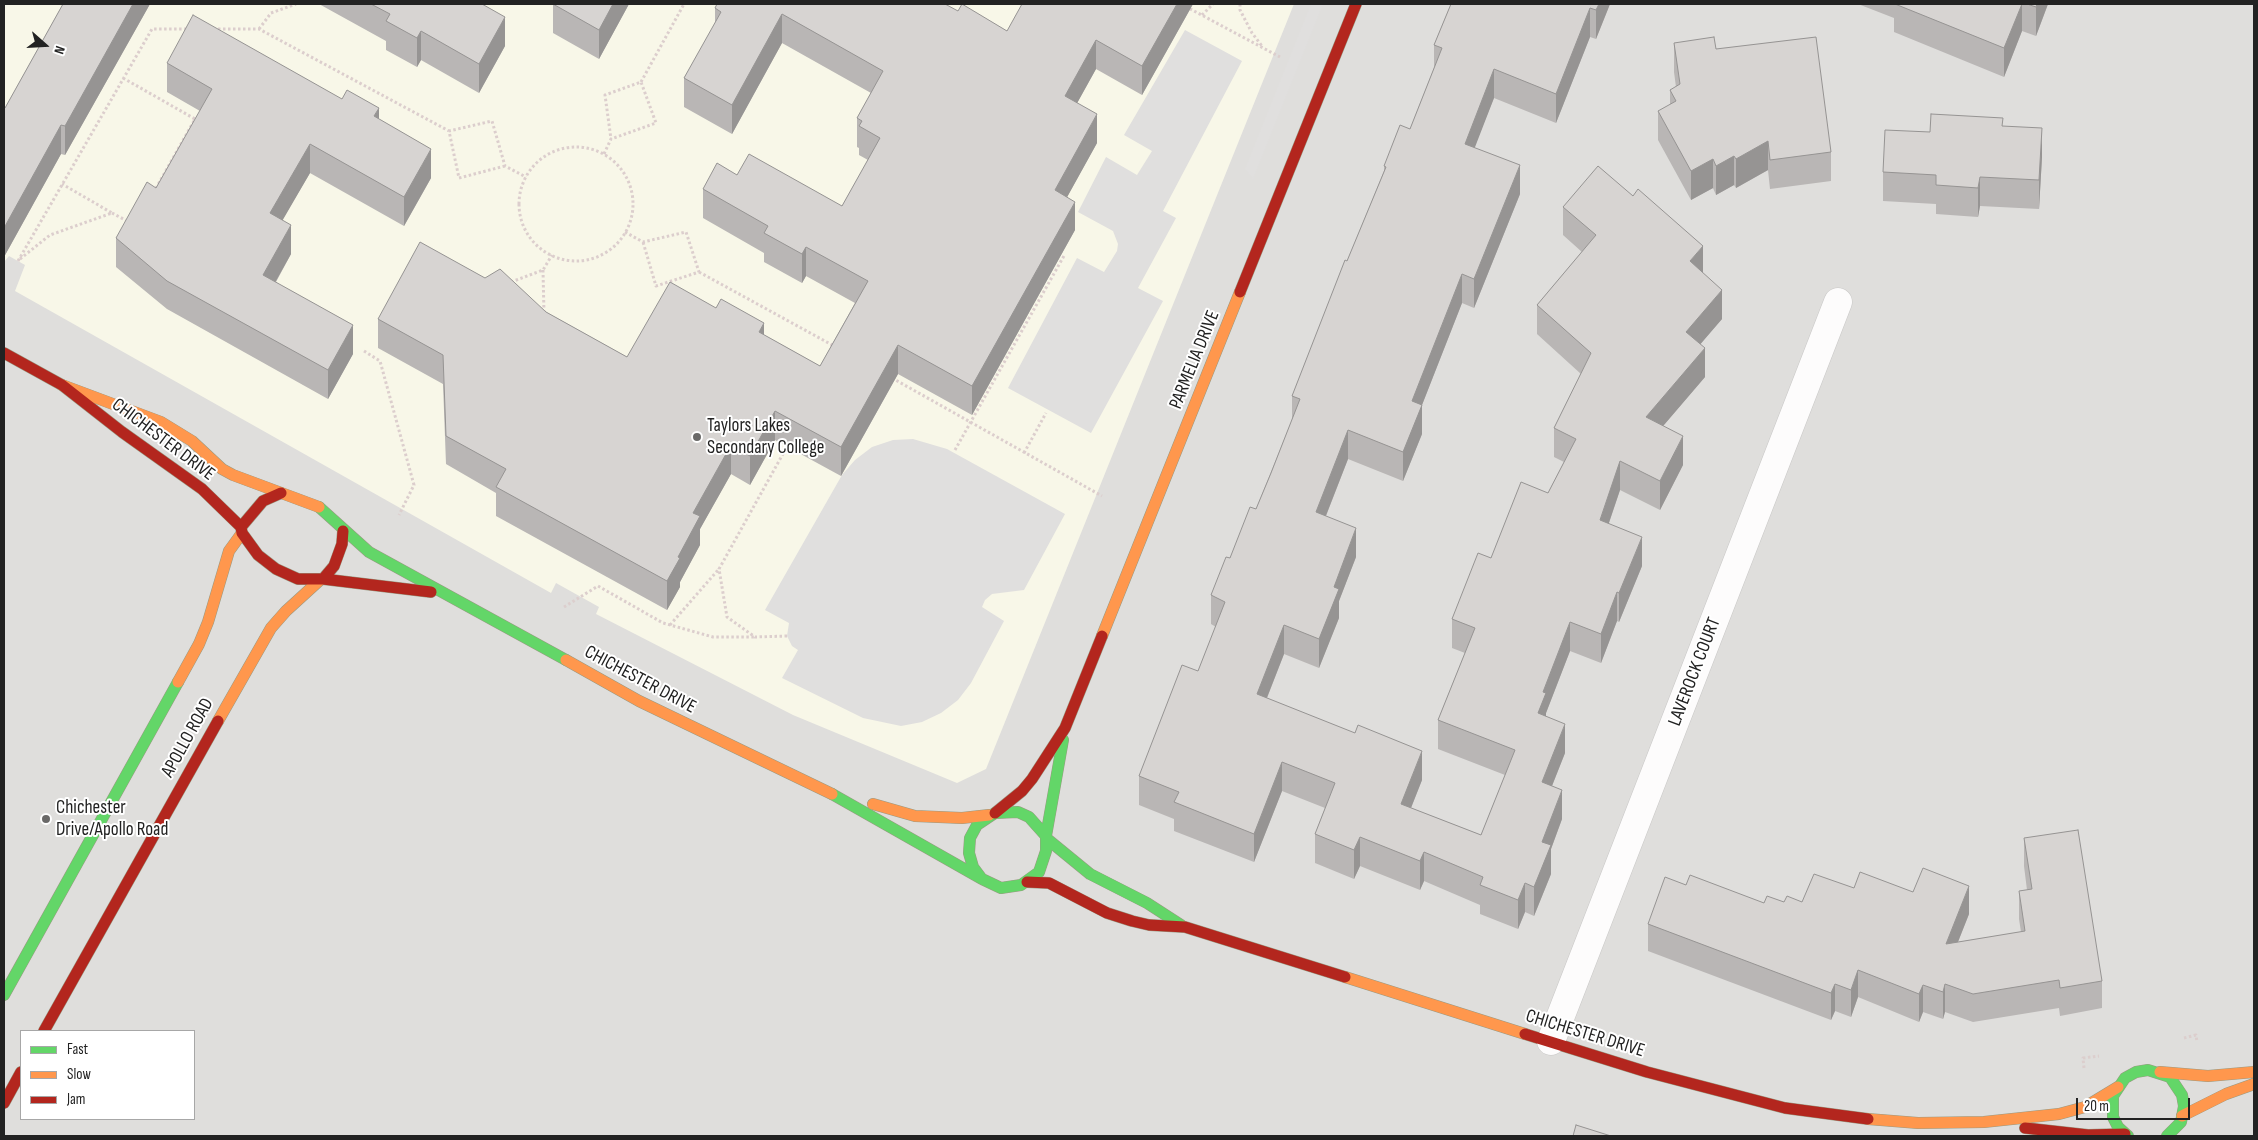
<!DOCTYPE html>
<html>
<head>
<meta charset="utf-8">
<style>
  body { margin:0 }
  #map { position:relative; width:2258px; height:1140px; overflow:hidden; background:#f0eeeb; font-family:"Sofia Sans Condensed",sans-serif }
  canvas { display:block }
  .frame { position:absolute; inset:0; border:5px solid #222; pointer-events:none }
  .legend { position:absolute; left:20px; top:1030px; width:175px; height:90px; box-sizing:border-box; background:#fff; border:1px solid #a7a7a7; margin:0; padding:6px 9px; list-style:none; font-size:15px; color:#222 }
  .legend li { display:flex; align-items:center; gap:10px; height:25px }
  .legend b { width:25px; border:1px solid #a7a7a7 }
  .north { position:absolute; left:20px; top:20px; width:50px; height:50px; -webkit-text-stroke:4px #fff; paint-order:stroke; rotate:109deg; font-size:14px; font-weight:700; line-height:20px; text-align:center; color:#222 }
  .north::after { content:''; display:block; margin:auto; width:18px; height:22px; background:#222; clip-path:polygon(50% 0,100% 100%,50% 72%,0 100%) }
  .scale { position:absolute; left:2076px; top:1098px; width:114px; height:22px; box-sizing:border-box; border:2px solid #222; border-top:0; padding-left:6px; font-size:15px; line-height:18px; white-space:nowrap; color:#222; -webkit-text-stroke:4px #fff; paint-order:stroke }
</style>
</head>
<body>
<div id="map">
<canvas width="2258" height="1140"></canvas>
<div class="frame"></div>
<ul class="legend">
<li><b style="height:6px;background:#63d668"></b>Fast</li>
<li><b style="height:6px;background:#ff974d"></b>Slow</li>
<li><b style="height:6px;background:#b3261e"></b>Jam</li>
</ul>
<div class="north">N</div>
<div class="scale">20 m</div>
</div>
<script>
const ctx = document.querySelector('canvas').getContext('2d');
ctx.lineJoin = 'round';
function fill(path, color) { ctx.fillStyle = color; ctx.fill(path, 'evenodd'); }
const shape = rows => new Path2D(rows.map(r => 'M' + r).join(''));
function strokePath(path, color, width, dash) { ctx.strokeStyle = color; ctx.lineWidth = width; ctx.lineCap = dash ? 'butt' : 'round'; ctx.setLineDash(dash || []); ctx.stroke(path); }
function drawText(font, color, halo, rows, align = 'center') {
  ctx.font = font + ' "Sofia Sans Condensed",sans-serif'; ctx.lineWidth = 4; ctx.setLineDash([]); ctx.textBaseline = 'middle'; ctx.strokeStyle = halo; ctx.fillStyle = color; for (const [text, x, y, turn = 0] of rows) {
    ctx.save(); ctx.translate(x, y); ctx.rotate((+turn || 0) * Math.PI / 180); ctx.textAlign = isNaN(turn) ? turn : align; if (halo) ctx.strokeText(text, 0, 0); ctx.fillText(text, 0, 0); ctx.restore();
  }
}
fill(shape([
  [4,4,2254,4,2254,1136,4,1136],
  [21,1031,194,1031,194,1119,21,1119]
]), '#dfdedc');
fill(shape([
  [4,4,1294,4,986,769,957,783,793,715,596,614,599,607,556,583,551,593,15,291,25,265,9,256,4,262]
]), '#f8f7e8');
fill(shape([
  [1311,4,1323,4,1253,179,1245,169],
  [1185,30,1242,61,1163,211,1176,218,1138,288,1163,301,1091,433,1008,388,1077,258,1104,272,1117,251,1118,244,1113,231,1078,212,1106,157,1137,175,1152,151,1124,135],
  [913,439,947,449,1065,514,1024,590,992,594,985,600,982,607,1004,621,971,683,958,700,941,713,922,722,901,726,863,718,782,678,798,650,792,646,787,636,789,623,765,610,842,475,855,460,872,447,893,440]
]), '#e0dfde');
const street = shape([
  [1551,1041,1838,302]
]);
const fast = shape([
  [319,507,369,552,566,660],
  [832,794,982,879],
  [1046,836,1029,817,1018,812,995,813,977,825,970,838,969,853,973,867,982,879,1001,888,1021,885,1039,872,1046,851,1046,836,1063,740],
  [1046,838,1090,874,1147,903,1181,925],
  [4,995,178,682],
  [2128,1136,2118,1127,2113,1117,2113,1096,2125,1078,2136,1072,2148,1070,2170,1077,2182,1095,2184,1106,2181,1122,2167,1136]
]);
const slow = shape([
  [62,385,161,422,192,441,222,469,233,475,319,507],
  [1102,636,1240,292],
  [566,660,639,701,832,794],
  [178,682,199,644,208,622,229,551,242,533],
  [218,721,271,628,286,611,320,580],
  [873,804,915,816,962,818,989,815],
  [1345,977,1525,1034],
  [2160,1072,2208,1076,2254,1072],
  [2182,1116,2226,1094,2254,1084],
  [1868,1119,1918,1123,1984,1122,2059,1114,2085,1107,2118,1087]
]);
const jam = shape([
  [1240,292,1356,4],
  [4,353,62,385,122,432,202,489,241,527],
  [281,493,263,501,241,527,242,533,258,555,276,569,298,579,323,579,334,566,342,544,343,531],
  [323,579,431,592],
  [995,813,1022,791,1032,779,1065,728,1102,636],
  [1027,882,1049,883,1107,913,1132,921,1149,925,1185,927,1345,977],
  [44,1031,218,721],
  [1525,1034,1647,1072,1785,1108,1868,1119],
  [4,1103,21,1072],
  [2025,1128,2088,1135,2125,1134]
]);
strokePath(street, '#c9c8c7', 29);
strokePath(fast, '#999a82', 12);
strokePath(slow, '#999a82', 12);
strokePath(jam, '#999a82', 12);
strokePath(shape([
  [1181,4,1280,57],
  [1240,4,1240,10,1252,33,1262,46],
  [1202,15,1213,4],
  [213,29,259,29,449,131],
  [259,29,271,13,296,4],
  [123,78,195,119,155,190],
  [641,82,684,4],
  '519 204a57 57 0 1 1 114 0a57 57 0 1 1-114 0Z',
  [604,154,611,139,656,123,641,82,605,95,611,139],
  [505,166,459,178,449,131,492,121,505,166,526,177],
  [112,213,129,222],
  [625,232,643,242,686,232,699,272,656,286,643,242],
  [20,259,50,235,112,213,62,184],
  [18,261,152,29,189,29],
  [543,270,544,314],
  [699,272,834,346],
  [511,282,543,270,552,255],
  [364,351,380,361,414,485,399,515],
  [892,378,1102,496],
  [955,450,1065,254],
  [1024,453,1046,413],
  [564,607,598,586,663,623,713,637,754,637],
  [670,625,718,570],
  [787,636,755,637,727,617,719,569,789,443],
  [2184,1038,2196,1035,2197,1042],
  [2084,1068,2083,1058,2099,1056]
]), '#dccecd', 3, [2.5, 2.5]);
strokePath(street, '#fdfcfc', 28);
strokePath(fast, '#63d668', 11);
strokePath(slow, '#ff974d', 11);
strokePath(jam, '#b3261e', 11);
fill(shape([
  [63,4,150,4,65,155,61,154,4,257,4,107,5,108],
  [319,4,482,4,505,46,479,93,421,60,417,67,386,50,386,41],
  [553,4,629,4,599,59,553,33],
  [1193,4,1142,95,1096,69,1077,103,1097,143,1067,197,1075,230,972,415,898,374,841,476,775,440,750,485,731,474,700,529,700,545,680,582,680,587,667,610,496,516,496,493,446,464,443,384,378,348,378,319,546,312,627,357,764,335,820,366,855,303,806,276,802,283,764,262,764,253,703,218,703,189,737,175,842,206,868,160,859,155,859,148,857,147,857,118,871,93,782,43,732,134,684,107,684,78,715,24,715,8,958,11,1007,31],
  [1451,4,1610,4,1596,39,1590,37,1556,123,1494,98,1474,147,1520,194,1474,308,1462,303,1422,405,1422,434,1403,481,1348,459,1326,516,1356,557,1339,601,1339,618,1319,668,1284,654,1267,698,1422,780,1411,808,1481,835,1505,775,1438,749,1438,720,1465,653,1452,648,1452,619,1491,558,1548,493,1564,462,1554,457,1554,428,1581,374,1537,334,1537,305,1582,252,1563,235,1563,207,1703,273,1722,319,1700,344,1705,377,1663,426,1683,465,1660,510,1620,490,1609,523,1642,566,1619,622,1617,621,1601,663,1570,651,1546,713,1546,717,1565,753,1552,786,1562,819,1551,849,1551,874,1534,916,1525,912,1518,929,1480,914,1480,905,1424,881,1420,890,1360,866,1354,879,1315,863,1315,834,1325,808,1282,791,1254,862,1174,831,1174,819,1139,805,1139,776,1198,671,1216,627,1211,624,1211,595,1256,509,1292,420,1292,396,1384,171,1384,166,1410,129,1434,68,1434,45],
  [1858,4,2048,4,2036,36,2022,31,2004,77,1894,32,1894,18],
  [1674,43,1716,49,1831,152,1831,181,1770,189,1768,170,1736,188,1734,185,1716,195,1713,188,1691,200,1658,140,1658,111,1670,105,1670,90,1676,87,1674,72],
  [167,63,379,119,431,178,404,226,310,173,282,220,291,254,276,282,353,354,328,399,167,309,116,267,116,238,156,188,200,111,167,92],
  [2003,126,2042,157,2039,209,1980,206,1978,217,1936,214,1936,204,1883,201,1883,172,1930,132],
  [2024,838,2102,981,2102,1008,2060,1016,2059,1008,1973,1022,1945,1012,1943,1019,1923,1012,1919,1022,1858,997,1851,1017,1835,1011,1831,1020,1648,951,1648,924,1686,885,1764,903,1802,902,1854,888,1969,914,1958,942,2021,932,2019,919,2019,891,2027,890,2024,866]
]), '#b9b6b5');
fill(shape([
  [133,4,150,4,65,155,65,126],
  [613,4,629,4,599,59,599,30],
  [1177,4,1193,4,1142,95,1142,66],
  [1599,4,1610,4,1596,39,1596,10],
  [2022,4,2022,31,2004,77,2004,48],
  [2037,4,2048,4,2036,36,2036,7],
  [1590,8,1590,37,1556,123,1556,94],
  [782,14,782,43,732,134,732,105],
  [505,17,505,46,479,93,479,64],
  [421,31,421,60,417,67,417,38],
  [1096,40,1096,69,1065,125,1065,96],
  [1494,69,1494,98,1465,173,1465,144],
  [379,108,379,137,374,116],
  [1097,114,1097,143,1055,219,1055,190],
  [61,125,61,154,4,257,4,228],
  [2042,128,2042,157,2039,209,2039,180],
  [1768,141,1768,170,1736,188,1736,159],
  [310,144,310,173,270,242,270,213],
  [431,149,431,178,404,226,404,197],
  [1734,156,1734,185,1716,195,1716,166],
  [1713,159,1713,188,1691,200,1691,171],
  [1520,165,1520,194,1474,308,1474,279],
  [1980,177,1980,206,1978,217,1978,188],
  [1075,202,1075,230,972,415,972,386],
  [291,225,291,254,263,304,263,275],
  [1703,246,1703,275,1690,261],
  [806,247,806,276,802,283,802,254],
  [1462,274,1462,303,1422,405,1422,434,1403,481,1403,452,1412,401],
  [1722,290,1722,319,1686,361,1686,332],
  [764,323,764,352,759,332],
  [353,325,353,354,328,399,328,370],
  [898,345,898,374,841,476,841,447],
  [1705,348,1705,377,1646,446,1646,417],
  [775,411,775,440,750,485,750,456],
  [1348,430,1348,459,1316,541,1316,512],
  [1683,436,1683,465,1660,510,1660,481],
  [731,445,731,474,700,529,700,545,680,582,680,587,667,610,667,581,678,557,693,513],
  [1620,461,1620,490,1600,549,1600,520],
  [1356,528,1356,557,1339,601,1339,618,1319,668,1319,639,1334,587],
  [1642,537,1642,566,1619,622,1619,593],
  [1617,592,1617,621,1601,663,1601,634],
  [1570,622,1570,651,1546,713,1546,722,1538,713,1543,692],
  [1284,625,1284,654,1257,723,1257,694],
  [1565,724,1565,753,1542,811,1542,782],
  [1422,751,1422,780,1401,833,1401,804],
  [1282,762,1282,791,1254,862,1254,834],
  [1562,790,1562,819,1551,849,1551,874,1534,916,1534,887,1542,842],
  [1360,837,1360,866,1354,879,1354,850],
  [1424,852,1424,881,1420,890,1420,861],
  [1525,883,1525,912,1518,929,1518,900],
  [1969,886,1969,914,1946,972,1946,944],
  [1858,970,1858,997,1851,1017,1851,990],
  [1835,984,1835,1011,1831,1020,1831,993],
  [1945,984,1945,1012,1943,1019,1943,992],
  [1923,985,1923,1012,1919,1022,1919,994]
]), '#969493');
const building = shape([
  [63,4,133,4,65,126,61,125,4,228,4,107,5,108,63,4],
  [371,4,482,4,505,17,479,64,421,31,417,38,386,21,390,14,371,4],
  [553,4,613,4,599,30,553,4],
  [717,4,945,4,958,11,962,4,1007,31,1022,4,1177,4,1142,66,1096,40,1065,96,1097,114,1055,190,1075,202,972,386,898,345,841,447,775,411,750,456,731,445,693,513,700,516,678,557,680,558,667,581,496,487,506,469,446,436,443,355,378,319,420,242,485,278,500,269,546,312,627,357,670,282,716,308,721,299,764,323,759,332,820,366,868,281,806,247,802,254,764,233,768,226,703,189,717,163,737,175,749,154,842,206,880,138,859,126,862,121,857,118,883,71,782,14,732,105,684,78,721,12,715,8,717,4],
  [1451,4,1599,4,1596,10,1590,8,1556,94,1494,69,1465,144,1520,165,1474,279,1462,274,1412,401,1422,405,1403,452,1348,430,1316,512,1356,528,1334,587,1339,589,1319,639,1284,625,1257,694,1355,733,1358,725,1422,751,1401,804,1481,835,1515,750,1438,720,1475,628,1452,619,1478,553,1491,558,1521,482,1548,493,1576,439,1554,428,1591,353,1537,305,1596,235,1563,207,1598,166,1633,196,1638,189,1703,246,1690,261,1722,290,1686,332,1705,348,1646,417,1683,436,1660,481,1620,461,1600,520,1642,537,1619,593,1617,592,1601,634,1570,622,1543,692,1546,693,1538,713,1565,724,1542,782,1562,790,1542,842,1551,845,1534,887,1525,883,1518,900,1480,885,1483,877,1424,852,1420,861,1360,837,1354,850,1315,834,1335,783,1282,762,1254,834,1174,802,1179,792,1139,776,1182,665,1198,671,1225,602,1211,595,1226,557,1230,558,1250,507,1256,509,1271,473,1300,399,1292,396,1345,260,1347,261,1386,167,1384,166,1400,125,1410,129,1442,48,1434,45,1451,4],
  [1895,4,2022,4,2004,48,1895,4],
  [2027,4,2037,4,2036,7,2027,4],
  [193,15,342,99,347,90,379,108,374,116,431,149,404,197,310,144,270,213,291,225,263,275,353,325,328,370,167,281,116,238,147,182,156,188,212,89,167,63,193,15],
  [1714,37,1716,49,1816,37,1831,152,1770,160,1768,141,1736,159,1734,156,1716,166,1713,159,1691,171,1658,111,1676,101,1670,90,1680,84,1674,43,1714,37],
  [1931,114,2003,118,2002,126,2042,128,2039,180,1980,177,1978,188,1936,185,1936,175,1883,172,1885,130,1930,132,1931,114],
  [2078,830,2102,981,2060,988,2059,980,1973,994,1945,984,1943,992,1923,985,1919,994,1858,970,1851,990,1835,984,1831,993,1648,924,1665,877,1686,885,1690,875,1764,903,1767,896,1784,902,1787,896,1802,902,1814,874,1854,888,1860,872,1913,892,1923,868,1969,886,1946,944,2025,931,2019,891,2032,889,2024,838,2078,830],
  [1576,1125,1611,1136,1573,1136,1576,1125]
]);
fill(building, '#d7d4d2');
strokePath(building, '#969493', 1);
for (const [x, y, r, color] of [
  [697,437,5,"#6a6968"],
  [46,819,5,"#6a6968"]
]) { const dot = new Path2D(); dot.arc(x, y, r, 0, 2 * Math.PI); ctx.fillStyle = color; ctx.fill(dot); strokePath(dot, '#fff', 2); }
drawText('19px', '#222', '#fff', [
  ["PARMELIA DRIVE",1195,360,-68],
  ["CHICHESTER DRIVE",163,440,37],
  ["LAVEROCK COURT",1695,672,-69],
  ["CHICHESTER DRIVE",640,680,28],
  ["APOLLO ROAD",188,738,-61],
  ["CHICHESTER DRIVE",1585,1034,17]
]);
drawText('19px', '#222', '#fff', [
  ["Taylors Lakes",707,426],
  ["Secondary College",707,448],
  ["Chichester",56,808],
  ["Drive/Apollo Road",56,830]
], 'left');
</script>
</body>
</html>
